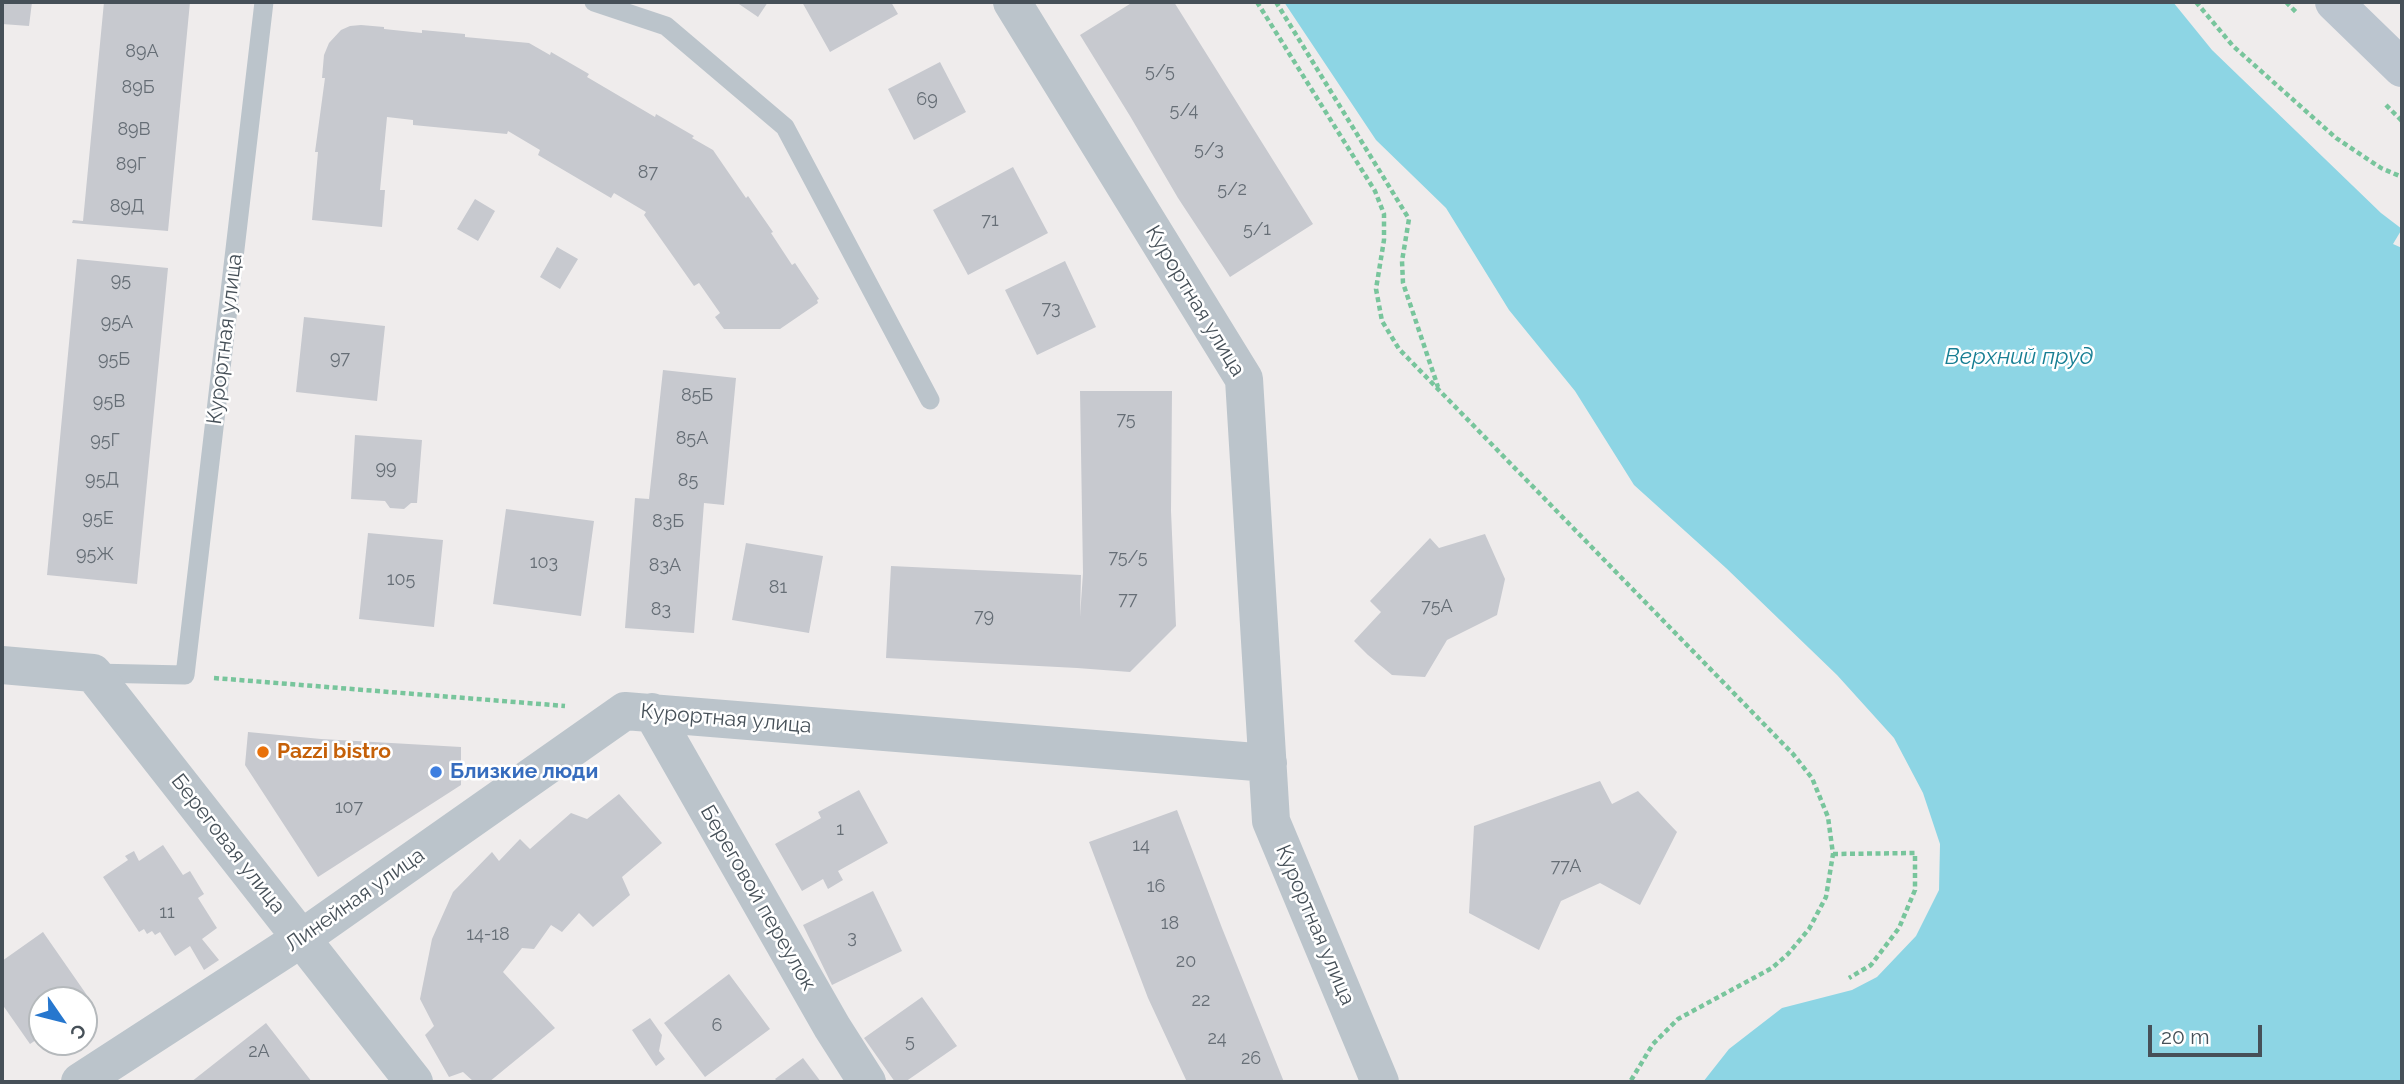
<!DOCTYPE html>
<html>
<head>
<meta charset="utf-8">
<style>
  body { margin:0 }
  #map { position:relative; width:2404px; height:1084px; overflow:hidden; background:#efecec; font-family:Raleway,sans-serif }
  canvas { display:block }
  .frame { position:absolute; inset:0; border:4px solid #465058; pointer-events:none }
  .north { position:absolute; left:28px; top:986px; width:70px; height:70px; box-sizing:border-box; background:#fff; border:2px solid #b5b9bc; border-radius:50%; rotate:125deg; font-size:19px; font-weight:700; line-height:28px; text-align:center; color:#465058 }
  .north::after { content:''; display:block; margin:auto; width:24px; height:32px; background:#2777ce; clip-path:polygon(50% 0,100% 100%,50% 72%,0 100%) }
  .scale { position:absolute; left:2148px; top:1025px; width:114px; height:32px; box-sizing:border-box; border:4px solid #465058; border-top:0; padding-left:9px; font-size:21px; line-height:24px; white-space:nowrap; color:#465058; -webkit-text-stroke:5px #fff; paint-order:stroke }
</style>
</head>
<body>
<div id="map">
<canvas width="2404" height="1084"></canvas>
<div class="frame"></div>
<div class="north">С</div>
<div class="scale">20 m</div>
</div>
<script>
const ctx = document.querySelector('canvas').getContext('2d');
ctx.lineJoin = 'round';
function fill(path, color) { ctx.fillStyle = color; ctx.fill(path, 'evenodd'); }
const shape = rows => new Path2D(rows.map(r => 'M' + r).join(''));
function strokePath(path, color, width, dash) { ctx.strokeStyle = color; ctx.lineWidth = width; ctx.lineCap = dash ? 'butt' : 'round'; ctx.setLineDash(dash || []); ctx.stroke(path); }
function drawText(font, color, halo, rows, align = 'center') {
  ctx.font = font + ' Raleway,sans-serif'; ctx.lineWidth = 5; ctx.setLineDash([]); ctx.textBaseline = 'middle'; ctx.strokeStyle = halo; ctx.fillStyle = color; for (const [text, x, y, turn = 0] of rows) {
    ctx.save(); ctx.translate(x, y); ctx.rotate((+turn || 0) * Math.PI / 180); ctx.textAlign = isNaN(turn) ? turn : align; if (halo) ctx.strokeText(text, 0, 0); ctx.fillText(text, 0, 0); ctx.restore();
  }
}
fill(shape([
  [1284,2,2173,2,2212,50,2381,213,2402,229,2393,244,2402,248,2402,1082,1703,1082,1729,1049,1782,1008,1852,990,1877,977,1916,936,1939,890,1940,844,1923,793,1894,738,1837,675,1726,568,1634,485,1575,391,1509,310,1446,208,1376,140]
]), '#8dd5e4');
fill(shape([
  [2,2,32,2,29,26,2,24],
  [104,2,190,2,168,231,72,223,73,220,83,221],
  [736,2,768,2,758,17],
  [802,2,891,2,898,14,830,52],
  [1133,2,1174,2,1313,224,1230,277,1178,198,1130,116,1080,35],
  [361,25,384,27,384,29,422,33,422,30,465,34,465,37,529,43,550,55,551,52,589,74,587,77,655,117,656,114,694,136,692,138,713,150,746,198,748,196,773,232,771,233,792,265,795,263,819,299,817,300,818,303,780,329,724,329,715,317,720,313,699,283,694,286,644,215,646,212,614,193,611,198,538,155,540,150,508,131,507,134,413,125,413,120,387,117,380,190,385,190,382,227,312,220,318,152,315,152,325,78,322,78,324,55,329,43,341,30,350,26],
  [940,62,966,112,914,140,888,89],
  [1013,167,1048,233,968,275,933,210],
  [475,199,495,211,478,241,457,229],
  [557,247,578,259,560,289,540,277],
  [77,259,168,268,137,584,47,575],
  [1065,261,1096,327,1037,355,1005,290],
  [304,317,385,326,377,401,296,392],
  [663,370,736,378,724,505,704,503,694,633,625,628,635,498,649,499],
  [1080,391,1172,391,1171,511,1176,626,1130,672,1077,668,886,658,891,566,1081,575,1080,617,1083,573],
  [355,435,422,440,417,503,411,503,404,509,390,508,385,501,351,499],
  [506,509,594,521,581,616,493,604],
  [368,533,443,540,434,627,359,619],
  [1485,534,1505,579,1497,615,1447,640,1425,677,1392,675,1368,655,1354,641,1381,612,1370,601,1430,538,1439,548],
  [746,543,823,556,809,633,732,620],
  [248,732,321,739,461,747,461,785,318,877,245,765],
  [1600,781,1612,804,1638,791,1677,832,1640,905,1600,883,1561,901,1539,950,1469,913,1474,826],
  [859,790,888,843,838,871,843,880,828,889,823,879,802,891,775,844,821,818,818,812],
  [619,794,662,843,622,877,630,895,593,927,579,913,562,932,551,925,534,949,522,948,503,972,555,1028,489,1082,474,1082,463,1072,449,1077,425,1035,434,1026,420,999,432,939,453,892,492,852,499,861,520,839,530,849,571,813,587,819],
  [1177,810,1222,928,1284,1082,1187,1082,1148,998,1089,842],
  [163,845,183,875,190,871,204,894,198,898,217,928,202,939,219,960,204,970,190,946,175,956,160,932,155,935,152,931,147,934,144,929,139,932,103,877,128,860,125,856,134,851,139,861],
  [873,891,902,951,832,985,803,925],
  [43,932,91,1001,84,1006,84,1000,42,1000,42,1036,30,1044,2,1004,2,961],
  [729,974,770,1029,705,1077,664,1023],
  [922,997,957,1046,905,1082,895,1082,864,1038],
  [650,1018,662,1035,659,1051,665,1059,656,1066,632,1030],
  [266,1023,312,1082,191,1082],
  [803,1058,821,1082,778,1082,775,1079]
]), '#c7c9cf');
strokePath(shape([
  [1257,2,1375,191,1384,214,1384,240,1376,289,1382,321,1399,349,1793,754,1812,778,1828,817,1833,854,1826,897,1809,929,1788,954,1772,968,1678,1019,1653,1044,1630,1082],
  [1276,2,1409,219,1402,261,1403,283,1438,387],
  [2196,2,2233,46,2336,138,2381,168,2402,177],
  [2286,2,2297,13],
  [2386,105,2402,121],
  [214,678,565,706],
  [1833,854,1915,853,1915,890,1899,928,1871,965,1849,978]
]), '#78c59c', 4.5, [5, 3.5]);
strokePath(shape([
  [594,2,666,26,785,127,930,400],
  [94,673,185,675,264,2]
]), '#bbc4cb', 19);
strokePath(shape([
  [1012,2,1244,379,1271,821,1380,1082],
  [2,665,93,673,414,1082],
  [652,712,832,1027,867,1082],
  [80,1082,302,938,625,711,1268,763]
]), '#bbc4cb', 38);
strokePath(shape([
  [2334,2,2402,68]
]), '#bbc5cf', 38);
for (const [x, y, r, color] of [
  [263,752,7,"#e8710a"],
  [436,772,7,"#3f7fe0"]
]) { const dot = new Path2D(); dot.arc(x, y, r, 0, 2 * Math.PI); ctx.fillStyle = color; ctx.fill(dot); strokePath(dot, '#fff', 2.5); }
drawText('18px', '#666e76', null, [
  ["89А",142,52],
  ["5/5",1160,72],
  ["89Б",138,88],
  ["69",927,100],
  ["5/4",1184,111],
  ["89В",134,130],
  ["5/3",1209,150],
  ["89Г",131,165],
  ["87",648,173],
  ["5/2",1232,190],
  ["89Д",127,207],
  ["71",990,221],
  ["5/1",1257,230],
  ["95",121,281],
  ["73",1051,309],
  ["95А",117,323],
  ["97",340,359],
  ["95Б",114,360],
  ["85Б",697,396],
  ["95В",109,402],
  ["75",1126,420],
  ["85А",692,439],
  ["95Г",105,441],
  ["99",386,469],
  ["95Д",102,480],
  ["85",688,481],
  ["95Е",98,519],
  ["83Б",668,522],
  ["95Ж",95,555],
  ["75/5",1128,558],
  ["103",544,563],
  ["83А",665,566],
  ["105",401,580],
  ["81",778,588],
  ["77",1128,600],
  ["75А",1437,607],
  ["83",661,610],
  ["79",984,617],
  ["107",349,808],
  ["1",840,830],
  ["14",1141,846],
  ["77А",1566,867],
  ["16",1156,887],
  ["11",167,913],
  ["18",1170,924],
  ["14-18",488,935],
  ["3",852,938],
  ["20",1186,962],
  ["22",1201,1001],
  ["6",717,1026],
  ["24",1217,1039],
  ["5",910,1042],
  ["2А",259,1052],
  ["26",1251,1059]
]);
drawText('21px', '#465058', '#fff', [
  ["Курортная улица",1195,301,59],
  ["Курортная улица",225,339,-83],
  ["Курортная улица",726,719,5],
  ["Береговая улица",228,844,52],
  ["Береговой переулок",758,898,60],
  ["Линейная улица",355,900,-35],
  ["Курортная улица",1315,925,67]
]);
drawText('bold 21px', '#c56008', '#fff', [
  ["Pazzi bistro",277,752]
], 'left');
drawText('bold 21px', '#366cbe', '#fff', [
  ["Близкие люди",450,772]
], 'left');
drawText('italic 23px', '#177e93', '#fff', [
  ["Верхний пруд",2019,357]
]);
</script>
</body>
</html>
